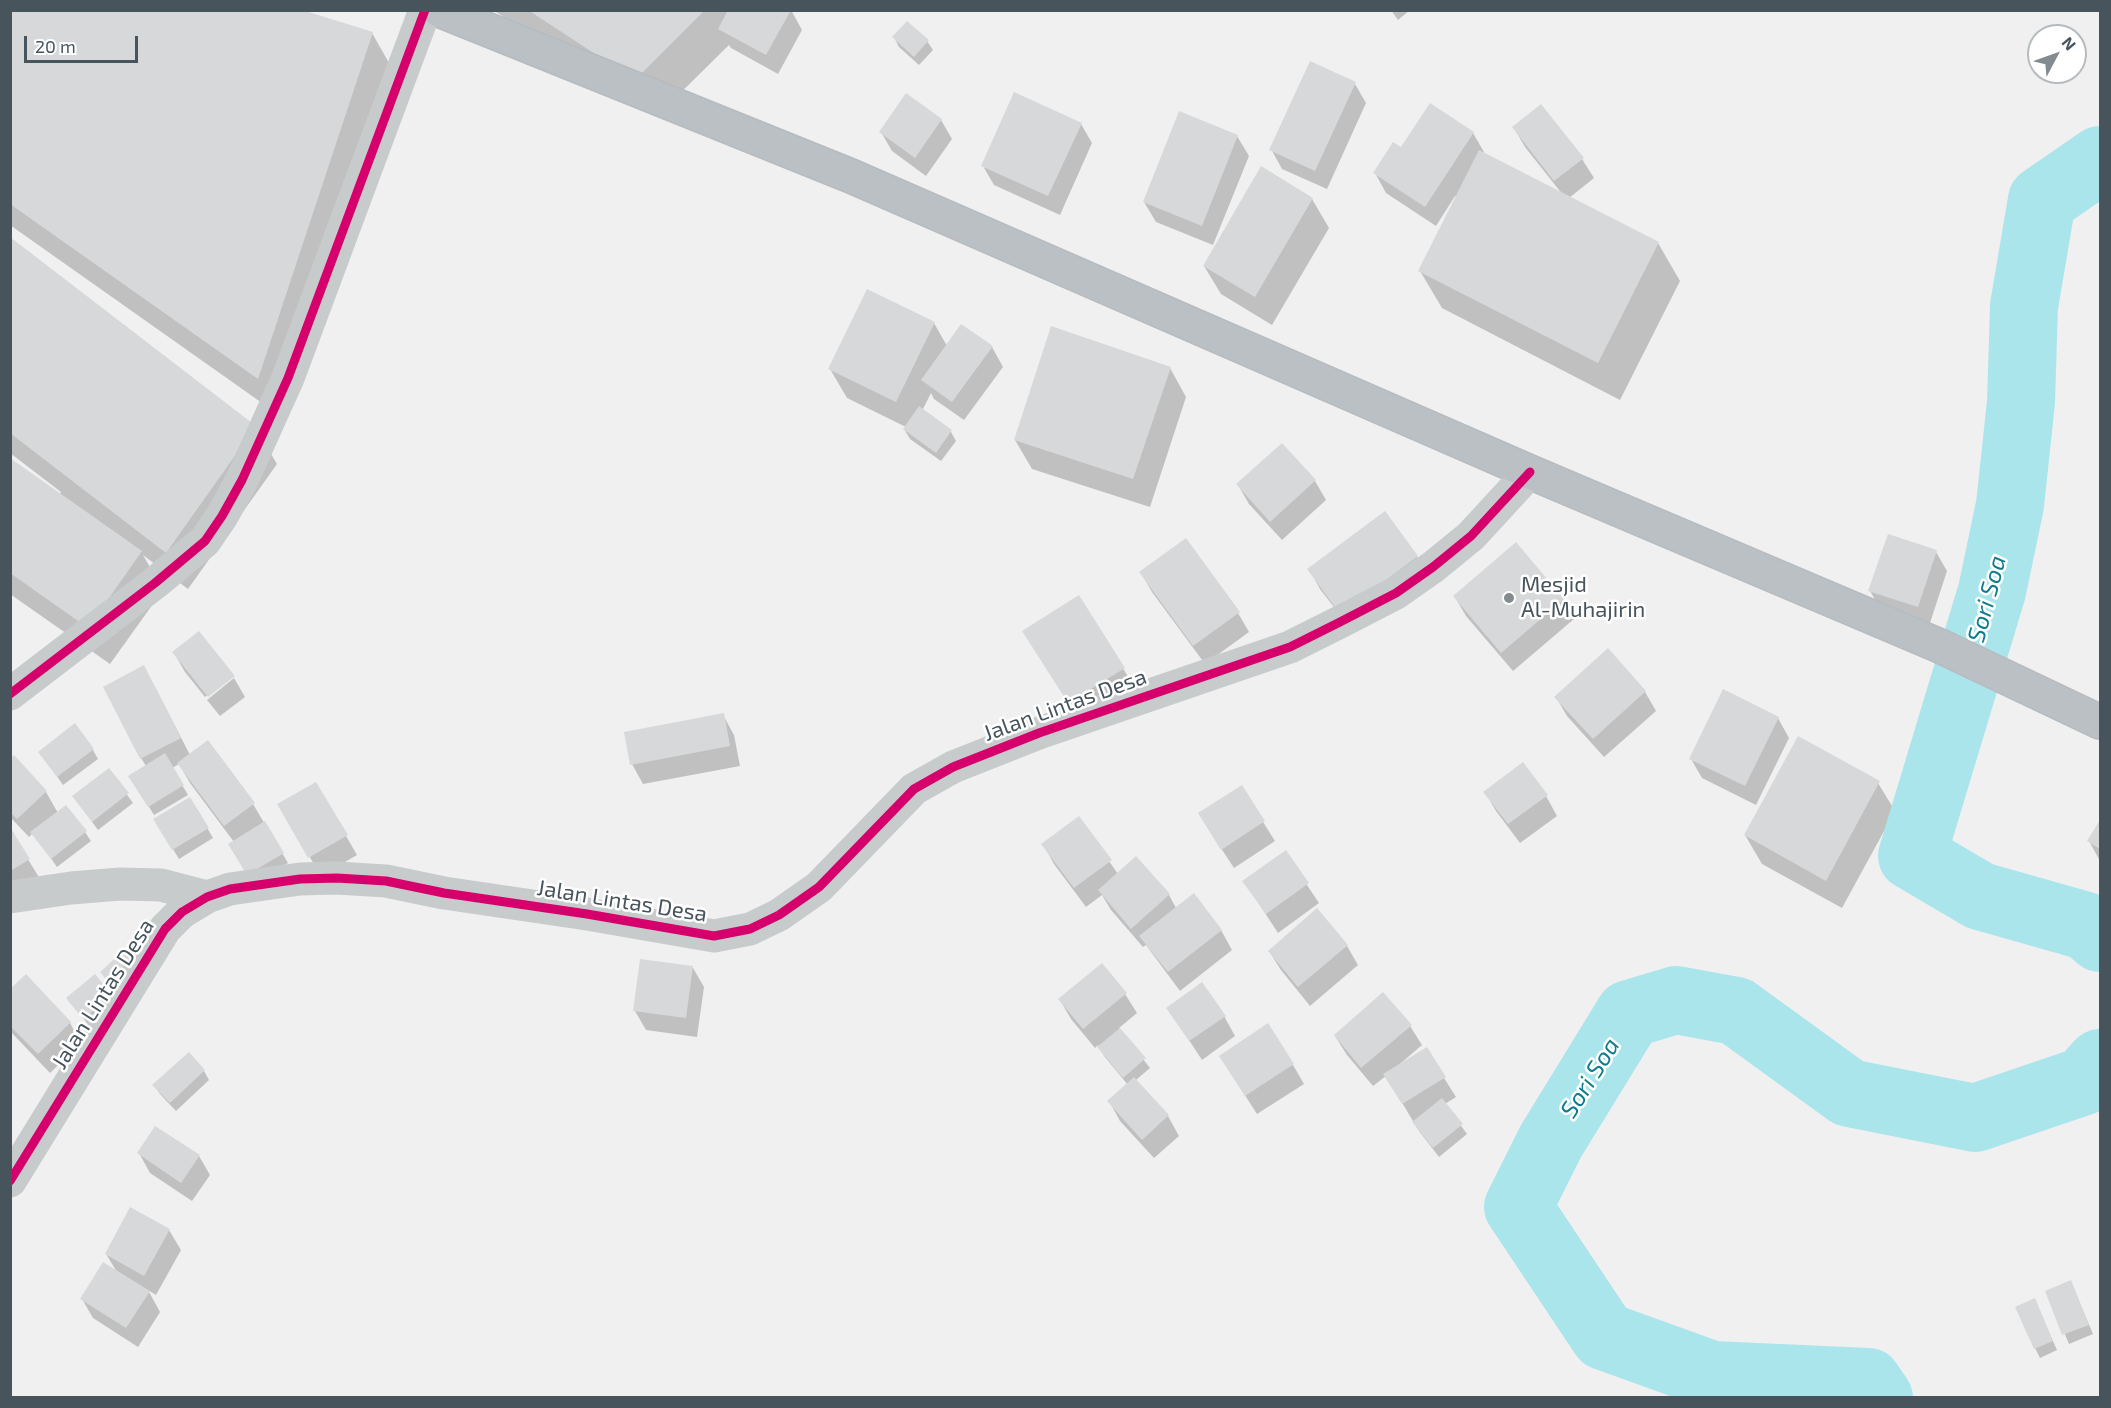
<!DOCTYPE html>
<html>
<head>
<meta charset="utf-8">
<style>
  body { margin:0 }
  #map { position:relative; width:2111px; height:1408px; overflow:hidden; background:#f1f0f0; font-family:"Exo 2",sans-serif }
  canvas { display:block }
  .frame { position:absolute; inset:0; border:12px solid #47545c; pointer-events:none }
  .north { position:absolute; left:2027px; top:24px; width:60px; height:60px; box-sizing:border-box; background:#fff; border:2px solid #b5bbbe; border-radius:50%; rotate:49deg; font-size:16px; font-weight:700; line-height:24px; text-align:center; color:#47545c }
  .north::after { content:''; display:block; margin:auto; width:21px; height:27px; background:#828b90; clip-path:polygon(50% 0,100% 100%,50% 72%,0 100%) }
  .scale { position:absolute; left:24px; top:36px; width:114px; height:27px; box-sizing:border-box; border:3px solid #47545c; border-top:0; padding-left:8px; font-size:18px; line-height:21px; white-space:nowrap; color:#47545c; -webkit-text-stroke:4px #fff; paint-order:stroke }
</style>
</head>
<body>
<div id="map">
<canvas width="2111" height="1408"></canvas>
<div class="frame"></div>
<div class="north">N</div>
<div class="scale">20 m</div>
</div>
<script>
const ctx = document.querySelector('canvas').getContext('2d');
ctx.lineJoin = 'round';
function fill(path, color) { ctx.fillStyle = color; ctx.fill(path, 'evenodd'); }
const shape = rows => new Path2D(rows.map(r => 'M' + r).join(''));
function strokePath(path, color, width, dash) { ctx.strokeStyle = color; ctx.lineWidth = width; ctx.lineCap = dash ? 'butt' : 'round'; ctx.setLineDash(dash || []); ctx.stroke(path); }
function drawText(font, color, halo, rows, align = 'center') {
  ctx.font = font + ' "Exo 2",sans-serif'; ctx.lineWidth = 5; ctx.setLineDash([]); ctx.textBaseline = 'middle'; ctx.strokeStyle = halo; ctx.fillStyle = color; for (const [text, x, y, turn = 0] of rows) {
    ctx.save(); ctx.translate(x, y); ctx.rotate((+turn || 0) * Math.PI / 180); ctx.textAlign = isNaN(turn) ? turn : align; if (halo) ctx.strokeText(text, 0, 0); ctx.fillText(text, 0, 0); ctx.restore();
  }
}
fill(shape([
  [10,10,372,33,393,70,279,415,10,225],
  [493,10,791,10,802,30,778,74,731,48,729,45,657,116],
  [1391,10,1410,10,1398,20],
  [894,37,927,41,933,50,919,65,899,47],
  [1355,84,1366,103,1327,189,1282,169,1271,149],
  [1541,106,1582,159,1594,178,1569,198,1658,243,1680,281,1620,400,1442,308,1420,271,1457,197,1455,196,1436,226,1386,193,1375,173,1401,149,1473,133,1484,152,1483,154,1563,195,1525,147,1514,128],
  [941,120,952,139,926,176,892,151,881,132],
  [1081,124,1092,143,1060,215,994,185,983,166],
  [1237,136,1249,156,1213,245,1156,222,1144,202],
  [1312,199,1329,228,1272,325,1221,294,1204,266],
  [10,239,255,427,277,464,188,589,143,555,163,590,110,664,10,594,10,460,60,494,61,492,10,453],
  [934,323,947,346,992,347,1003,367,964,420,934,399,931,393,922,411,951,432,956,441,941,461,910,439,904,429,906,427,847,398,830,369],
  [1170,368,1186,397,1150,507,1032,469,1015,440],
  [1315,481,1326,500,1282,540,1249,504,1238,485],
  [1385,513,1417,557,1428,576,1353,632,1320,589,1309,569],
  [1516,545,1563,600,1574,619,1513,671,1466,616,1455,597],
  [1936,552,1947,571,1929,626,1881,610,1870,591],
  [1141,573,1238,613,1249,632,1205,664,1152,592],
  [1079,597,1135,688,1081,722,1036,650],
  [174,653,233,676,205,697,185,672],
  [234,678,245,697,220,716,207,700],
  [155,687,190,755,253,804,288,863,253,884,234,842,190,783,179,764,172,768,188,795,154,815,130,776,146,766,141,758],
  [1645,692,1656,711,1604,757,1567,716,1556,697],
  [723,715,734,735,740,766,643,784,632,764],
  [1778,718,1789,738,1756,805,1702,778,1691,759],
  [93,750,98,759,63,785,40,752],
  [10,761,46,792,58,813,85,832,91,841,57,867,33,833,29,837,10,817],
  [109,770,133,803,98,830,74,797],
  [1878,783,1895,811,1842,908,1762,864,1745,835],
  [316,784,357,855,321,876,279,805],
  [1241,787,1275,841,1234,868,1211,833],
  [1485,792,1546,796,1557,816,1520,843,1496,811],
  [190,799,213,838,179,859,155,819],
  [1079,818,1118,874,1169,895,1176,908,1221,930,1232,950,1180,991,1146,945,1143,947,1111,910,1102,895,1086,907,1054,864,1043,844],
  [2100,823,2100,861,2089,841],
  [10,830,40,879,10,897],
  [1285,852,1319,903,1278,933,1244,881],
  [1347,946,1358,965,1310,1006,1281,970,1269,951],
  [693,968,704,987,697,1037,646,1030,635,1011],
  [26,976,70,1023,81,1043,50,1073,10,1031,10,991],
  [1125,994,1137,1013,1119,1028,1150,1068,1136,1080,1168,1116,1179,1136,1154,1158,1120,1121,1109,1101,1128,1085,1104,1056,1098,1045,1095,1048,1071,1019,1060,1000],
  [111,995,90,1027,68,998],
  [1168,1008,1224,1016,1235,1036,1202,1060],
  [1410,1026,1422,1045,1400,1064,1444,1078,1456,1097,1445,1104,1467,1134,1439,1157,1419,1131,1386,1076,1373,1086,1347,1055,1335,1036],
  [1293,1065,1304,1084,1257,1114,1232,1075],
  [204,1071,209,1080,176,1111,160,1094,154,1085],
  [139,1153,199,1156,210,1175,192,1201,150,1173],
  [131,1209,169,1230,181,1250,156,1295,148,1290,160,1312,138,1347,93,1318,82,1299,117,1272,106,1254],
  [2071,1282,2093,1334,2069,1344,2047,1292],
  [2039,1310,2057,1350,2040,1358,2035,1348]
]), '#0003');
strokePath(shape([
  [2100,160,2042,200,2024,306,2021,402,2010,505,1992,591,1912,856,1980,896,2086,926,2100,938],
  [1879,1398,1868,1382,1712,1375,1604,1336,1518,1207,1551,1141,1629,1014,1676,1000,1736,1011,1849,1093,1975,1118,2084,1081,2100,1063]
]), '#aae5ec', 68);
fill(shape([
  [10,10,302,10,373,32,258,379,10,204],
  [528,10,705,10,635,80],
  [728,10,791,10,766,55,718,29],
  [907,21,929,40,914,57,892,37],
  [1310,61,1356,82,1315,171,1269,150],
  [1014,92,1082,123,1048,196,981,166],
  [906,93,942,119,915,158,879,132],
  [1430,103,1474,132,1425,207,1373,173,1393,142,1401,147],
  [1541,104,1584,158,1554,181,1512,127],
  [1179,111,1238,135,1202,226,1143,202],
  [1479,150,1659,242,1598,363,1418,271],
  [1261,166,1313,198,1255,297,1203,266],
  [10,237,256,426,166,553,10,433],
  [867,289,935,322,896,402,828,369],
  [961,324,993,346,952,402,921,380],
  [1051,326,1171,367,1133,479,1014,440],
  [919,406,952,430,936,453,903,429],
  [1282,443,1316,480,1270,522,1236,484],
  [10,458,142,551,88,628,10,573],
  [1385,511,1418,556,1340,614,1307,569],
  [1888,534,1937,550,1918,607,1868,591],
  [1186,538,1240,612,1193,646,1139,572],
  [1516,542,1564,599,1501,653,1453,596],
  [1079,595,1125,668,1068,703,1022,631],
  [199,631,235,676,208,697,172,652],
  [1608,648,1646,691,1593,739,1554,697],
  [144,665,181,738,140,759,103,687],
  [1723,689,1779,717,1745,786,1689,759],
  [724,713,730,746,630,765,624,732],
  [75,723,94,749,57,777,38,752],
  [1798,736,1880,781,1826,881,1744,835],
  [208,740,255,803,224,826,177,763],
  [165,753,184,785,148,807,128,776],
  [14,755,47,791,17,819,10,812,10,759],
  [1523,762,1548,795,1508,824,1483,792],
  [109,768,129,793,92,822,72,796],
  [316,782,348,835,308,858,277,804],
  [1242,785,1265,821,1221,850,1198,813],
  [190,797,209,828,172,850,153,819],
  [66,805,87,831,51,859,30,832],
  [1079,816,1112,860,1074,888,1041,844],
  [2100,820,2100,849,2087,841],
  [265,821,284,853,247,875,228,844],
  [10,827,30,859,10,871],
  [1286,850,1309,883,1266,914,1242,881],
  [1136,856,1170,894,1131,929,1098,890],
  [1194,893,1222,930,1168,972,1139,936],
  [1317,908,1348,945,1298,987,1268,951],
  [123,951,137,967,113,988,100,972],
  [640,959,693,966,686,1018,633,1011],
  [1102,963,1127,993,1083,1029,1058,999],
  [26,974,71,1022,38,1054,10,1026,10,989],
  [95,974,112,995,83,1019,66,998],
  [1202,982,1226,1016,1189,1041,1166,1008],
  [1383,992,1412,1025,1361,1068,1334,1035],
  [1268,1023,1294,1064,1245,1096,1219,1056],
  [1120,1028,1146,1058,1123,1078,1097,1047],
  [1427,1047,1446,1077,1402,1104,1383,1074],
  [189,1052,205,1070,170,1103,152,1085],
  [1134,1077,1169,1115,1142,1140,1107,1101],
  [1442,1098,1463,1124,1433,1148,1412,1122],
  [155,1126,200,1155,181,1183,137,1153],
  [130,1207,170,1229,144,1276,105,1254],
  [103,1262,150,1291,126,1328,80,1299],
  [2071,1280,2089,1325,2062,1335,2045,1291],
  [2035,1298,2053,1341,2034,1349,2015,1307]
]), '#d7d8d9');
const highway = shape([
  [439,10,851,176,1530,472,1940,646,2100,722]
]);
strokePath(highway, '#b5bbbf', 36);
strokePath(shape([
  [10,694,155,583,205,541,222,516,242,480,288,378,425,10],
  [10,897,71,888,120,884,161,885,207,897],
  [10,1181,165,929,182,912,207,897,230,889,300,879,337,878,386,881,444,893,587,914,714,936,750,929,779,915,819,887,914,789,953,767,1039,733,1290,647,1340,622,1396,593,1433,567,1471,536,1530,472]
]), '#c8cbcc', 33);
strokePath(highway, '#bac0c4', 33);
strokePath(shape([
  [10,694,155,583,205,541,222,516,242,480,288,378,425,10],
  [10,1181,165,929,182,912,207,897,230,889,300,879,337,878,386,881,444,893,587,914,714,936,750,929,779,915,819,887,914,789,953,767,1039,733,1290,647,1340,622,1396,593,1433,567,1471,536,1530,472]
]), '#d6006c', 9);
for (const [x, y, r, color] of [
  [1509,598,6,"#828b90"]
]) { const dot = new Path2D(); dot.arc(x, y, r, 0, 2 * Math.PI); ctx.fillStyle = color; ctx.fill(dot); strokePath(dot, '#fff', 2); }
drawText('22px', '#47545c', '#fff', [
  ["Mesjid",1521,585],
  ["Al-Muhajirin",1521,610]
], 'left');
drawText('22px', '#47545c', '#fff', [
  ["Jalan Lintas Desa",1065,705,-20],
  ["Jalan Lintas Desa",622,901,9],
  ["Jalan Lintas Desa",103,994,-58]
]);
drawText('italic 24px', '#0e7c8b', '#fff', [
  ["Sori Soa",1987,599,-75],
  ["Sori Soa",1590,1078,-58]
]);
</script>
</body>
</html>
